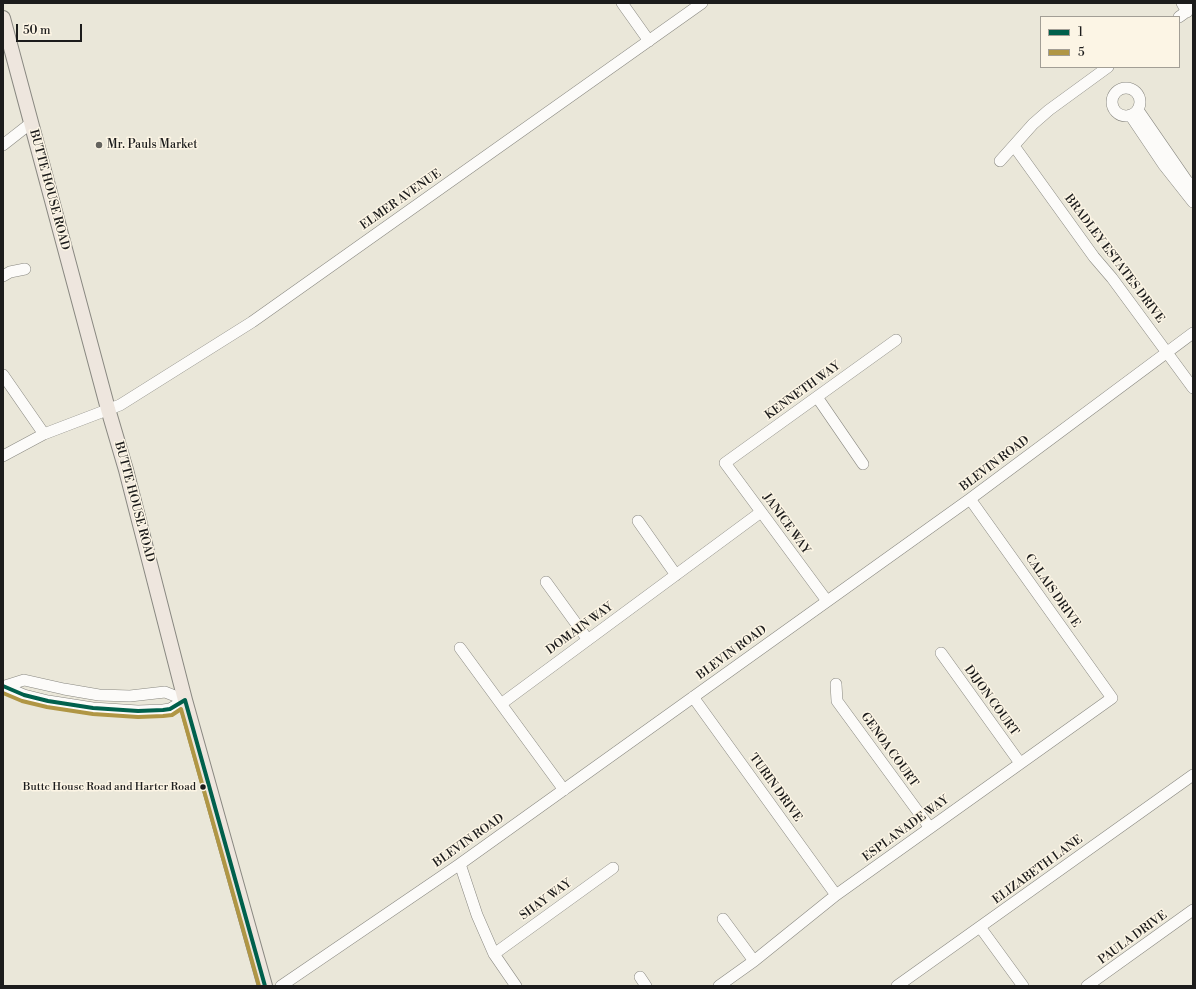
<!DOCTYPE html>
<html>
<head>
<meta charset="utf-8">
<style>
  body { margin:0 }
  #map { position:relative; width:1196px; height:989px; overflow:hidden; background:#eae7d9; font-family:"Libre Bodoni",serif }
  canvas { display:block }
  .frame { position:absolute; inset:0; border:4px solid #1c1c1c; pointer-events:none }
  .legend { position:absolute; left:1040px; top:16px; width:140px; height:52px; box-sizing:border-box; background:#fcf5e5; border:1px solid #a29e95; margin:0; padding:5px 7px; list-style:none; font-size:12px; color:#1c1c1c }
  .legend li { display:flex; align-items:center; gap:8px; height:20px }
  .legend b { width:20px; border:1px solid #a29e95 }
  .scale { position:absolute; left:16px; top:24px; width:66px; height:18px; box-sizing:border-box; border:2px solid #1c1c1c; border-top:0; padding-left:5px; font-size:12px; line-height:14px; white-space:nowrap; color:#1c1c1c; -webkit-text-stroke:3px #fcf5e5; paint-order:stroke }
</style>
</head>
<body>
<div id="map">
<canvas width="1196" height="989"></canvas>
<div class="frame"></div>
<ul class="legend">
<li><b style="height:5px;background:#00604c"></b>1</li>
<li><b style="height:5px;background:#b09644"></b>5</li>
</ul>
<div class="scale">50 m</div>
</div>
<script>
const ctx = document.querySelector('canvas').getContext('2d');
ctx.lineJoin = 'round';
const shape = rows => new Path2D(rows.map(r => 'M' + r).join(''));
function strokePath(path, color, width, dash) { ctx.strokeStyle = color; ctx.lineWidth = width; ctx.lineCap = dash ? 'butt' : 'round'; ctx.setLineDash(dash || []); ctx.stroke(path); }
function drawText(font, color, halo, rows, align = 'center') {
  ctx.font = font + ' "Libre Bodoni",serif'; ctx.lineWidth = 3; ctx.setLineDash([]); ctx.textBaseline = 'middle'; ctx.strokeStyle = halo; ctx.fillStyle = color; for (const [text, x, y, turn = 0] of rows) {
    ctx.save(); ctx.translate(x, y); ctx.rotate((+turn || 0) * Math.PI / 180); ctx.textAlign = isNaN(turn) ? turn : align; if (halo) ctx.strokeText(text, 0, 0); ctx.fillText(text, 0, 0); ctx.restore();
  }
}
const minor = shape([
  [622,3,649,41],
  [1182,3,1187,12],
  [1179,17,1193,7],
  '1112 102a14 14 0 1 1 28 0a14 14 0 1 1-28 0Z',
  [1138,110,1187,181,1193,187],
  [1130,115,1163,164,1193,202],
  [3,145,31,123],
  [1014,146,1094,257,1112,278,1193,388],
  [1000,161,1033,124,1049,110,1108,67],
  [3,276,10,272,25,269],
  [3,375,44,434],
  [817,397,863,464],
  [3,456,44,434,120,405,252,322,702,3],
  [638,521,676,575],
  [546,582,588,640],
  [827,601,725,463,896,340],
  [460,648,501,704],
  [941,653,1020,763],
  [836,684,837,701,930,828],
  [3,686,24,695,48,701,93,708,138,711,163,710,170,709,185,700],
  [5,686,24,680,64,689,99,695,130,696,165,692,185,700],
  [693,697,836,895],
  [564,790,501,704,761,512],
  [460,864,477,915,494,954,516,986],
  [723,919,754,961],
  [980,927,1023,986],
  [494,954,613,868],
  [640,977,646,986],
  [281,986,460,864,970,499,1193,333],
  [719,986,754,961,836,895,1112,698,970,499],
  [897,986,1193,775],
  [1087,986,1193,910]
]);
const major = shape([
  [3,18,108,409,126,470,185,700,265,986]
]);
strokePath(minor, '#898881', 12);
strokePath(major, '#898881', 16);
strokePath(minor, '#fcfbf9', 11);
strokePath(major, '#eee6de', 14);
strokePath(shape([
  [3,686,24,695,48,701,93,708,138,711,163,710,170,709,185,700,265,986]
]), '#00604c', 4);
strokePath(shape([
  [3,693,22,701,47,707,93,714,138,717,163,716,172,715,181,709,259,986]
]), '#b09644', 4);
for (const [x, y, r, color] of [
  [99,145,4,"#64635e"],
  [203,787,3.5,"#1c1c1c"]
]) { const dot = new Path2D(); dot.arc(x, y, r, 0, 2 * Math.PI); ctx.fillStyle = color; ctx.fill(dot); strokePath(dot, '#fcf5e5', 1.5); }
drawText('11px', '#1c1c1c', '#fcf5e5', [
  ["Butte House Road and Harter Road",196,787]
], 'right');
drawText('12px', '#1c1c1c', '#fcf5e5', [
  ["Mr. Pauls Market",107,145]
], 'left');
drawText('12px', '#1c1c1c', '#fcf5e5', [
  ["BUTTE HOUSE ROAD",49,190,75],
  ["ELMER AVENUE",401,200,-35],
  ["BRADLEY ESTATES DRIVE",1114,259,53],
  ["KENNETH WAY",803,391,-36],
  ["BLEVIN ROAD",995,464,-37],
  ["BUTTE HOUSE ROAD",134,502,75],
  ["JANICE WAY",786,524,54],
  ["CALAIS DRIVE",1052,591,55],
  ["DOMAIN WAY",580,629,-36],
  ["BLEVIN ROAD",732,653,-36],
  ["DIJON COURT",991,701,54],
  ["GENOA COURT",889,750,54],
  ["TURIN DRIVE",775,788,54],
  ["ESPLANADE WAY",906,829,-36],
  ["BLEVIN ROAD",469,841,-35],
  ["ELIZABETH LANE",1038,870,-36],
  ["SHAY WAY",546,900,-36],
  ["PAULA DRIVE",1133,938,-36]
]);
</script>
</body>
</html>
